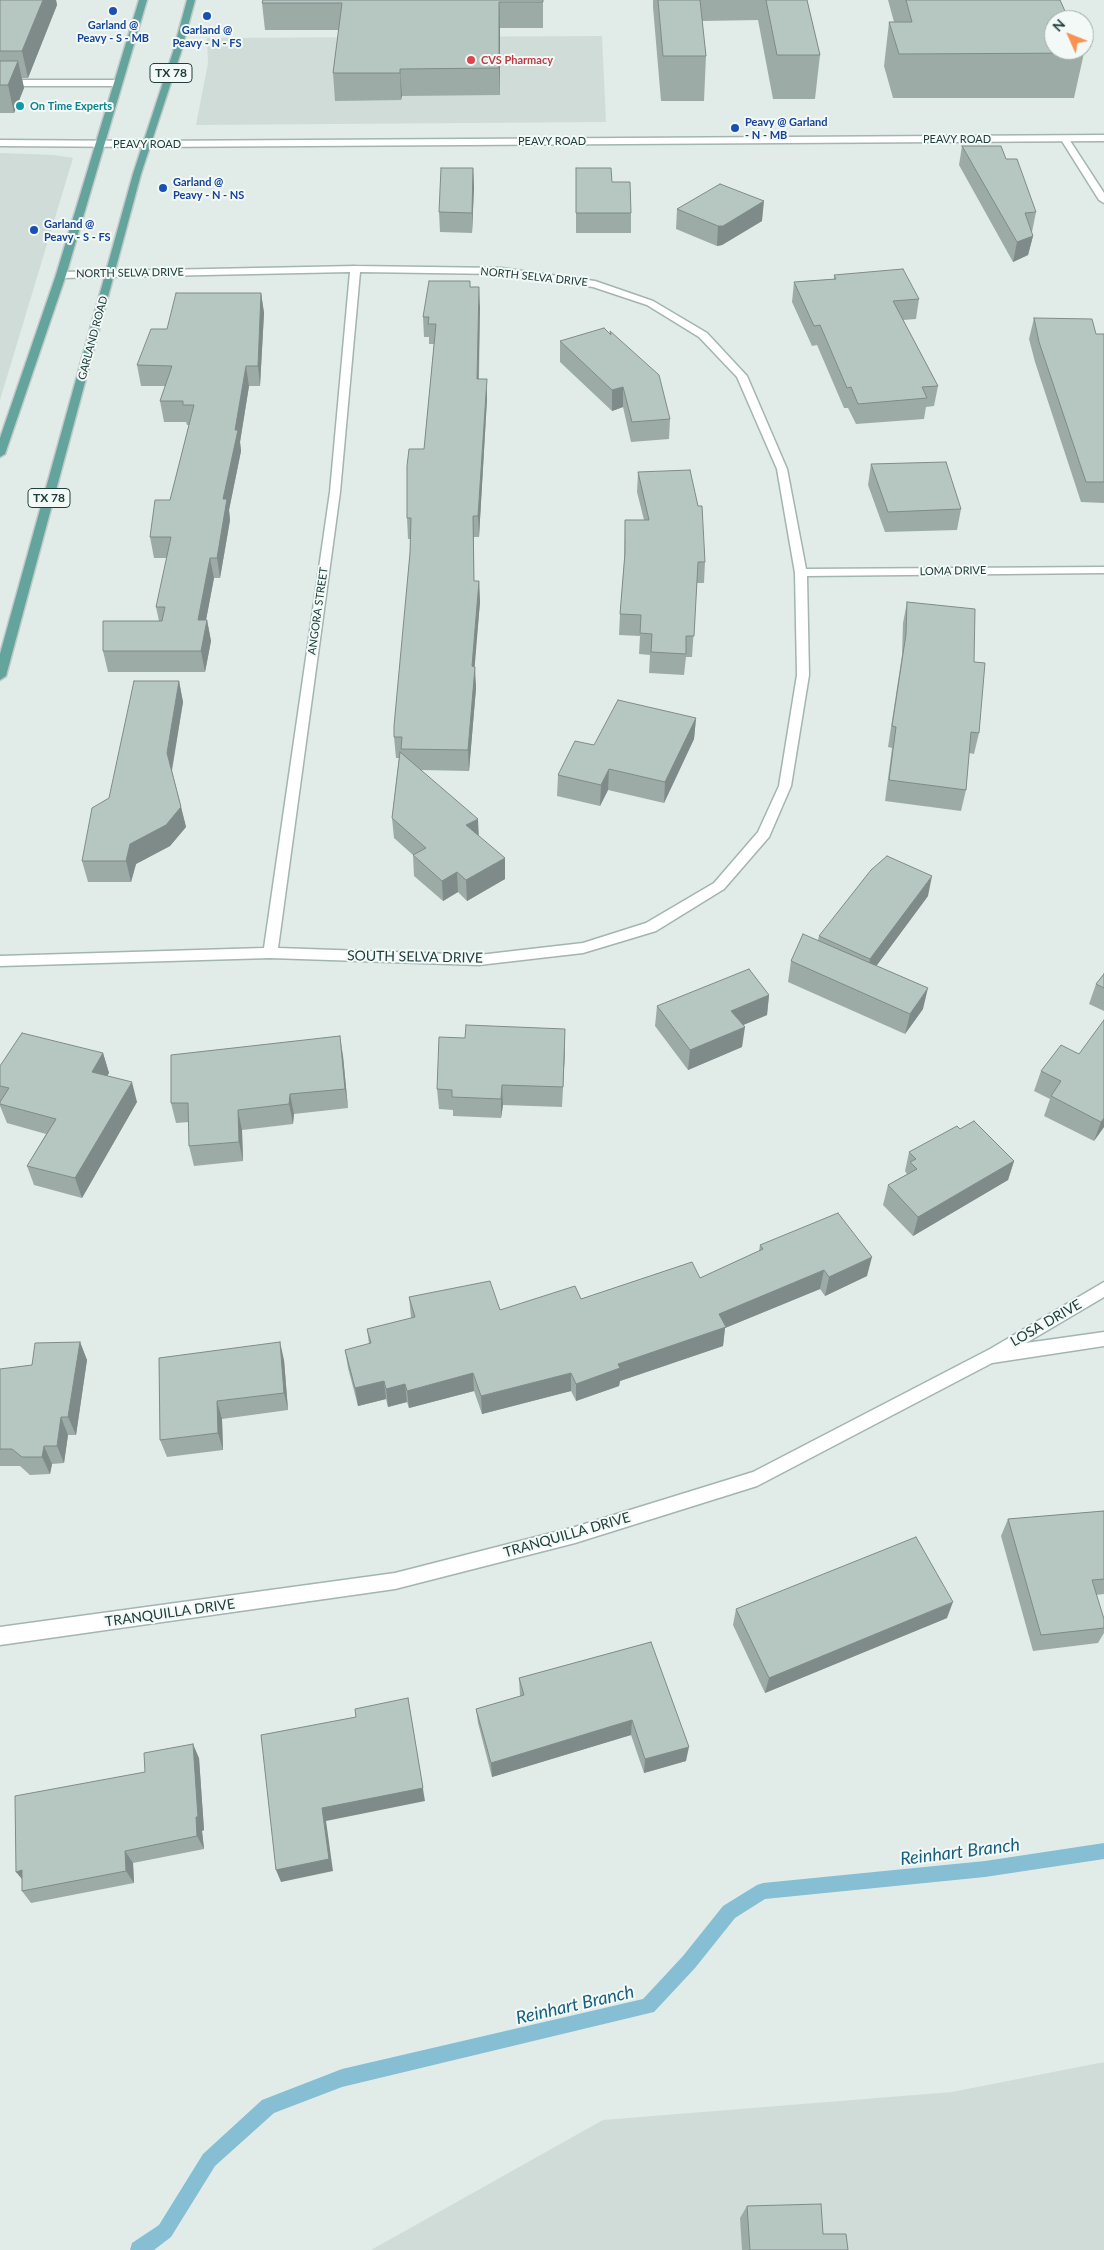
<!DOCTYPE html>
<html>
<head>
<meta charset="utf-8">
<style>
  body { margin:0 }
  #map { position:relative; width:1104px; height:2250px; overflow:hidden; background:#e1ece9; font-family:Lato,sans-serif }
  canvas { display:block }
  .north { position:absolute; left:1044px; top:10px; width:50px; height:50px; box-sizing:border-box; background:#f2f9f6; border:1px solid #9eaeab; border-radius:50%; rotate:314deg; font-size:14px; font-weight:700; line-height:20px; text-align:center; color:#203e3a }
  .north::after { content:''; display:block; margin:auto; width:18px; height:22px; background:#f99153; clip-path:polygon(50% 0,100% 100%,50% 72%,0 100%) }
</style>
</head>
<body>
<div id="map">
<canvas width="1104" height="2250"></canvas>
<div class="north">N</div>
</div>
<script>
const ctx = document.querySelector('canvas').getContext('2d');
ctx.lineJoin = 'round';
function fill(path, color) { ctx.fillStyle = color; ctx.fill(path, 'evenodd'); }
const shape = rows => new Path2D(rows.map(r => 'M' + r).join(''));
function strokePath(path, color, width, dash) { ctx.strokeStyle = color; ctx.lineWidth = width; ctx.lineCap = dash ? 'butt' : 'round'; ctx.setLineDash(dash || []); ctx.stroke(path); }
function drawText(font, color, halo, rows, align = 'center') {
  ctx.font = font + ' Lato,sans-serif'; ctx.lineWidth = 4; ctx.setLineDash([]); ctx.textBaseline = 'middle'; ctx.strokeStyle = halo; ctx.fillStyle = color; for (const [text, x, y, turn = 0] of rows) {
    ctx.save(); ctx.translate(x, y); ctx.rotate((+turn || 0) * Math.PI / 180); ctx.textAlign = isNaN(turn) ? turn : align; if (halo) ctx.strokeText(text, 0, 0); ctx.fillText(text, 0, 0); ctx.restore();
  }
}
fill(shape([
  [602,36,606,122,196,125,208,63,207,38],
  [0,153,54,155,73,158,0,400],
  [1104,2062,1104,2250,371,2250,603,2120,952,2092]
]), '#cfdcd8');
fill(shape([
  [1104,1843,1104,1859,985,1877,765,1899,735,1918,695,1968,654,2012,342,2087,274,2113,215,2166,171,2237,154,2250,130,2250,132,2243,159,2225,203,2154,262,2100,342,2069,643,1999,683,1956,723,1906,757,1885,763,1883,985,1861,1104,1843]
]), '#86bed4');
const minor = shape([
  [0,80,117,80,121,83,117,86,0,86,0,80],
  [1061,136,1067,136,1104,193,1104,203,1099,200,1060,138,1061,136],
  [355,266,501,268,595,281,653,301,707,333,747,376,787,469,806,569,1104,567,1104,573,807,576,809,675,791,786,769,837,724,889,656,931,583,953,479,965,270,958,0,966,0,956,264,948,330,492,350,272,61,278,56,275,61,272,355,266],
  [360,272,501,274,593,287,647,305,699,337,737,377,777,469,795,573,797,675,779,786,758,832,714,883,646,923,583,943,479,955,278,948,340,492,360,272],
  [1104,1282,1104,1297,1026,1343,1104,1332,1104,1346,992,1363,757,1486,575,1543,395,1589,0,1645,0,1627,395,1573,575,1527,753,1472,990,1349,1104,1282]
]);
const tertiary = shape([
  [1104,135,1104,141,147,147,0,146,0,140,147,141,1104,135]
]);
const primary = shape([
  [139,0,147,0,66,275,5,454,0,457,0,438,56,275,139,0],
  [187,0,195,0,181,52,141,174,6,676,0,680,0,654,133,174,173,52,187,0]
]);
strokePath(minor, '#a3b4b1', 3);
strokePath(tertiary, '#a3b4b1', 3);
strokePath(primary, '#c1c9c8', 3);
fill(minor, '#fff');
fill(tertiary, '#fff');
fill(primary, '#63a49c');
fill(shape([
  [0,0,56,0,57,5,28,78,22,78,24,88,14,113,0,113],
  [543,0,543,28,500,28,500,95,402,96,401,100,335,101,333,73,339,30,265,30,262,3],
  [653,0,807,0,820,55,815,99,773,99,758,20,702,21,706,56,704,101,661,101,653,7],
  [888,0,1060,0,1084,53,1074,98,893,98,884,66,889,22,894,22],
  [962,146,1006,159,1036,212,1032,232,1031,232,1033,236,1028,255,1013,262,959,165],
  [473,168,474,187,472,233,440,232,439,212],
  [576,168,612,182,631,213,631,233,576,233],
  [677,209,762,221,722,245,717,246,676,229],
  [834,275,919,299,916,319,903,320,938,386,934,406,926,407,924,419,856,424,848,408,844,408,817,345,812,346,792,302,794,282,834,279],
  [470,287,480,307,479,379,487,399,479,537,474,537,474,581,479,581,480,602,474,667,476,688,469,771,421,770,478,835,505,879,467,901,458,892,443,901,414,876,413,855,394,838,392,818,399,758,396,758,394,737,410,553,411,539,408,539,407,518,424,449,434,344,429,344,429,337,424,337,423,317],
  [261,293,264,313,260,386,249,386,240,442,241,451,229,510,230,520,220,578,214,578,206,620,207,620,211,641,205,672,108,672,103,651,159,621,156,607,167,558,154,558,150,537,170,500,189,425,187,425,186,422,164,422,160,401,165,386,141,386,137,365,167,329],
  [1034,318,1096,334,1104,334,1104,503,1081,502,1035,362,1029,339],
  [610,331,670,419,669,439,631,442,623,407,612,411,560,362,560,341,610,334],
  [871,464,961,509,957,530,885,532,868,485],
  [638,472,705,562,704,583,697,583,692,657,686,657,684,675,649,673,650,655,639,654,640,636,619,635,620,614,624,563,625,520,644,520,637,492],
  [907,602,974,662,979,733,974,754,969,753,966,790,961,811,885,801,892,748,888,747,902,655,903,623],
  [179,681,183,702,172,771,186,827,170,846,136,864,131,882,88,882,82,861,109,798],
  [696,718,694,739,664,803,608,790,600,806,557,796,558,775,594,745],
  [928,896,876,966,923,1009,905,1034,788,982,791,961,818,940,819,936],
  [1104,972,1104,1011,1089,1004,1096,984,1103,975],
  [769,995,767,1015,743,1025,742,1047,688,1070,655,1026,657,1006],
  [565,1049,562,1107,503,1105,501,1118,453,1116,453,1110,439,1109,437,1089],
  [103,1053,109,1073,107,1076,137,1102,82,1198,34,1185,27,1166,46,1134,7,1123,0,1106,0,1066],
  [1079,1054,1104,1127,1094,1141,1044,1116,1050,1099,1034,1091,1041,1071],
  [343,1056,348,1108,294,1114,293,1124,242,1130,243,1161,194,1166,189,1146,189,1122,176,1123,171,1103],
  [960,1129,1014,1161,1008,1180,913,1236,883,1205,888,1185,907,1174,905,1171,909,1152],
  [760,1245,867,1276,825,1296,820,1289,725,1328,723,1346,620,1381,619,1386,576,1401,571,1391,482,1414,474,1391,409,1408,407,1402,388,1407,386,1399,358,1406,348,1368,345,1350,369,1344,367,1329,411,1318,409,1297,500,1310,581,1299,700,1278,759,1251],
  [80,1342,87,1360,76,1435,68,1435,64,1463,52,1464,50,1474,30,1475,20,1466,0,1466,0,1369,32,1365],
  [159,1358,284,1360,288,1410,222,1419,223,1450,167,1457,160,1440],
  [1104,1511,1104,1594,1096,1595,1104,1619,1104,1633,1098,1643,1033,1651,1001,1536,1008,1519],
  [736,1609,947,1618,765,1693,733,1625],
  [651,1642,686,1761,644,1773,631,1735,492,1777,478,1723,476,1709,520,1696,519,1678],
  [199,1758,204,1830,202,1831,204,1849,133,1863,134,1883,31,1903,22,1891,145,1772],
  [747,2206,823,2234,848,2250,742,2250,740,2218]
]), '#9daba7');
fill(shape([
  [43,0,56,0,57,5,28,78,22,51],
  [499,2,500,28,500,95,499,68],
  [18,61,24,88,14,113,8,85],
  [400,69,402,96,401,100,400,73],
  [473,168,474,187,472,233,472,213],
  [764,201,762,221,722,245,717,246,718,226],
  [1033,236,1028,255,1013,262,1017,242],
  [479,287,480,307,478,399,477,379],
  [261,293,264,313,260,386,258,366],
  [246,366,249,386,240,442,241,451,229,510,230,520,220,578,217,558,223,499],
  [487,379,487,399,479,537,478,516],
  [623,387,623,407,612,411,612,390],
  [473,516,474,537,474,602,474,581],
  [210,558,214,578,202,641,198,620],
  [479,581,480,602,473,687,472,666],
  [207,620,211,641,205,672,201,651],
  [475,667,476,688,469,771,468,750],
  [179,681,183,702,171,774,167,753],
  [696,718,694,739,664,803,665,782],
  [609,769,608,790,600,806,601,785],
  [181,807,186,827,170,846,136,864,131,882,126,861,130,844],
  [478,819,479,839,466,825],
  [505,858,505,879,467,901,466,880],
  [457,872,458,892,443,901,442,881],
  [932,876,928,896,866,980,870,959],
  [928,988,923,1009,905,1034,910,1014],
  [769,995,767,1015,729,1031,731,1011],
  [745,1027,742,1047,688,1070,690,1050],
  [565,1029,565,1049,562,1107,563,1087],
  [340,1036,343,1056,348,1108,345,1089],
  [103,1053,109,1073,98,1092,92,1072],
  [132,1082,137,1102,82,1198,75,1178],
  [502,1085,503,1105,501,1118,501,1099],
  [290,1094,294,1114,293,1124,289,1104],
  [238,1110,242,1130,243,1161,239,1142],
  [1104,1118,1104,1127,1094,1141,1101,1122],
  [1014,1161,1008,1180,913,1236,918,1217],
  [872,1257,867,1276,825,1296,829,1277],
  [824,1270,820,1289,725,1328,723,1346,620,1381,619,1386,576,1401,576,1384,719,1314],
  [80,1342,87,1360,76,1435,68,1417],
  [280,1342,284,1360,288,1410,284,1393],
  [473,1373,474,1391,409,1408,407,1391],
  [571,1373,571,1391,482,1414,481,1396],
  [384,1381,386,1399,358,1406,355,1388],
  [405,1384,407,1402,388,1407,386,1389],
  [217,1401,222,1419,223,1450,218,1433],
  [61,1417,68,1435,64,1463,57,1446],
  [44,1446,52,1464,50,1474,42,1457],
  [953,1602,947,1618,765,1693,769,1678],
  [408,1698,425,1801,326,1821,333,1871,281,1882,276,1870,322,1808],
  [632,1720,631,1735,492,1777,491,1763],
  [193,1744,199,1758,204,1830,202,1831,204,1849,197,1836],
  [689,1747,686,1761,644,1773,645,1759],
  [125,1851,133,1863,134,1883,126,1871],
  [22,1870,26,1884,16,1872]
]), '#7f8b88');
const building = shape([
  [0,0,43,0,22,51,0,51,0,0],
  [263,0,543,0,543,2,499,2,499,68,400,69,400,73,333,73,342,3,262,3,263,0],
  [658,0,700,0,706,56,663,56,658,0],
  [766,0,807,0,820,55,777,55,766,0],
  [906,0,1060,0,1069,20,1054,20,1054,50,1082,50,1084,53,899,54,889,22,912,22,906,0],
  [0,61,18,61,8,85,0,85,0,61],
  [962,146,1001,146,1006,159,1017,159,1036,212,1025,213,1033,236,1017,242,962,146],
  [441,168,473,168,472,213,439,212,441,168],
  [576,168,611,168,612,182,630,182,631,213,576,213,576,168],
  [720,184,764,201,723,226,718,226,677,209,720,184],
  [903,269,919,299,893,301,938,386,922,387,927,398,858,404,851,387,847,388,820,325,814,326,794,282,836,279,834,275,903,269],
  [429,281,470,281,470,287,479,287,477,379,487,379,478,516,473,516,474,581,479,581,472,666,475,667,468,750,401,749,402,737,394,737,394,726,410,553,411,518,407,518,407,466,409,449,424,449,436,324,428,324,429,317,423,317,429,281],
  [176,293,261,293,258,366,246,366,235,430,238,430,223,499,227,499,217,558,210,558,198,620,207,620,201,651,103,651,103,621,162,621,165,607,156,607,171,537,150,537,155,500,170,500,194,405,183,405,183,401,160,401,172,366,137,365,151,329,167,329,176,293],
  [1034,318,1092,319,1096,334,1104,334,1104,482,1086,482,1039,342,1034,318],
  [604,328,611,335,610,331,659,375,670,419,632,422,623,387,612,390,560,341,604,328],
  [946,462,961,509,888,512,871,464,946,462],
  [690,470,698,506,702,506,705,562,698,562,694,636,686,636,686,654,651,652,652,634,640,633,641,615,620,614,625,553,625,520,649,520,638,472,690,470],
  [907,602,975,609,974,662,985,663,979,733,971,732,966,790,889,780,896,727,892,726,906,634,907,602],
  [134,681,179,681,167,753,181,807,166,825,130,844,126,861,82,861,92,808,109,798,134,681],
  [618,700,696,718,665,782,609,769,601,785,558,775,575,741,594,745,618,700],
  [400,752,478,819,466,825,505,858,466,880,457,872,442,881,413,855,426,848,392,818,400,752],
  [887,856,932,876,870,959,819,936,871,870,887,856],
  [803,934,928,988,910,1014,791,961,803,934],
  [749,969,769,995,731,1011,745,1027,690,1050,657,1006,749,969],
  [1104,974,1104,988,1096,984,1104,974],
  [1104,1020,1104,1118,1101,1122,1051,1096,1061,1081,1041,1071,1061,1045,1079,1054,1104,1020],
  [466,1025,565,1029,563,1087,502,1085,501,1099,452,1097,452,1090,437,1089,439,1037,465,1038,466,1025],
  [22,1033,103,1053,92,1072,132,1082,75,1178,27,1166,56,1119,0,1104,0,1102,9,1088,0,1086,0,1066,22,1033],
  [340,1036,345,1089,290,1094,289,1104,238,1110,239,1142,189,1146,188,1103,171,1103,171,1055,340,1036],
  [974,1121,1014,1161,918,1217,888,1185,917,1169,910,1162,916,1159,909,1152,957,1126,960,1129,974,1121],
  [838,1213,872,1257,829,1277,824,1270,719,1314,726,1327,618,1364,620,1368,576,1384,571,1373,481,1396,473,1373,407,1391,405,1384,386,1389,384,1381,355,1388,345,1350,371,1343,367,1329,415,1317,409,1297,490,1281,500,1310,575,1286,581,1299,692,1262,700,1278,763,1249,760,1245,838,1213],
  [80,1342,68,1417,61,1417,57,1446,44,1446,42,1457,22,1457,12,1449,0,1449,0,1369,32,1365,35,1343,80,1342],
  [280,1342,284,1393,217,1401,218,1433,160,1440,159,1358,280,1342],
  [1104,1511,1104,1579,1092,1580,1104,1619,1104,1628,1041,1635,1008,1519,1104,1511],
  [916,1537,953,1602,769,1678,736,1609,916,1537],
  [651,1642,689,1747,645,1759,632,1720,491,1763,476,1709,524,1695,519,1678,651,1642],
  [408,1698,423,1788,322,1808,329,1859,276,1870,261,1735,356,1717,355,1709,408,1698],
  [193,1744,198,1817,196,1817,197,1836,125,1851,126,1871,22,1891,22,1870,16,1872,15,1796,145,1772,144,1753,193,1744],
  [821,2204,823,2234,846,2234,848,2250,750,2250,747,2206,821,2204]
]);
fill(building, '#b6c7c2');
strokePath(building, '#7f8b88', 1);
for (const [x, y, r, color] of [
  [113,11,5,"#1a4fb4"],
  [207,16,5,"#1a4fb4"],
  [471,60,5,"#e0444e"],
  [20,106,5,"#0f9aa8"],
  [735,128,5,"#1a4fb4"],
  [163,188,5,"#1a4fb4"],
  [34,230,5,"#1a4fb4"]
]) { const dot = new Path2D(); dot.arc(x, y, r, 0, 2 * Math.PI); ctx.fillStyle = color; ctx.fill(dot); strokePath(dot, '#f2f9f6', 2); }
drawText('bold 11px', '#164399', '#f2f9f6', [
  ["Garland @",113,25,"center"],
  ["Peavy - S - MB",113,38,"center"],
  ["Garland @",207,30,"center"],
  ["Peavy - N - FS",207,43,"center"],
  ["Peavy @ Garland",745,122],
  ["- N - MB",745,135],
  ["Garland @",173,182],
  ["Peavy - N - NS",173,195],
  ["Garland @",44,224],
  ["Peavy - S - FS",44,237]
], 'left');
drawText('bold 11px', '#be3a42', '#f2f9f6', [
  ["CVS Pharmacy",481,60]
], 'left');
drawText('bold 11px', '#0d838f', '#f2f9f6', [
  ["On Time Experts",30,106]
], 'left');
drawText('11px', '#203e3a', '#f2f9f6', [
  ["PEAVY ROAD",957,139],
  ["PEAVY ROAD",552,141],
  ["PEAVY ROAD",147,144],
  ["NORTH SELVA DRIVE",130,273,-1],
  ["NORTH SELVA DRIVE",534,277,6],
  ["GARLAND ROAD",93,338,-75],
  ["LOMA DRIVE",953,571,-1],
  ["ANGORA STREET",318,611,-82]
]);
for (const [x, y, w] of [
  [171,73,42],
  [49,498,42]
]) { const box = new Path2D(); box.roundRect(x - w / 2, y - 9.5, w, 19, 4); ctx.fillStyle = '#f2f9f6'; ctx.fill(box); strokePath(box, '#203e3a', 1); }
drawText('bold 12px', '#203e3a', null, [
  ["TX 78",171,73],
  ["TX 78",49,498]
]);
drawText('14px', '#203e3a', '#f2f9f6', [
  ["SOUTH SELVA DRIVE",415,957,1],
  ["LOSA DRIVE",1046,1323,-30],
  ["TRANQUILLA DRIVE",567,1535,-16],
  ["TRANQUILLA DRIVE",170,1613,-8]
]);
drawText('italic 18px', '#175f7d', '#f2f9f6', [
  ["Reinhart Branch",960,1852,-7],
  ["Reinhart Branch",575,2005,-13]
]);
</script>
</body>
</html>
